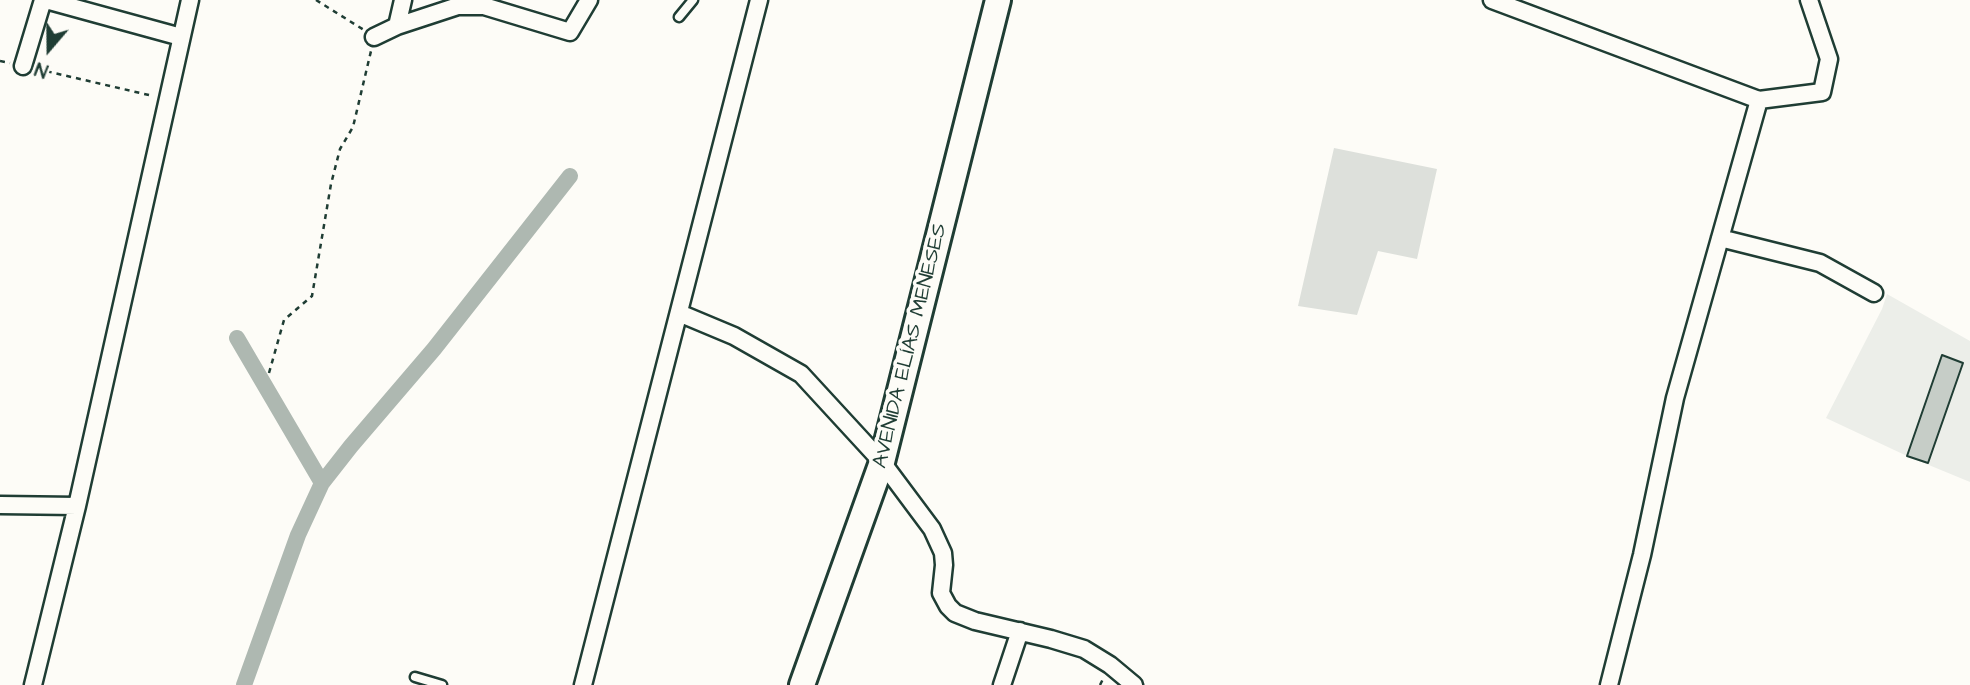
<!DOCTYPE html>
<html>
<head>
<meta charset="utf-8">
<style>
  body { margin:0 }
  #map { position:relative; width:1970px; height:685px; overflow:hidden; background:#fdfcf7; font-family:"Architects Daughter",sans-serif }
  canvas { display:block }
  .north { position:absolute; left:14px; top:14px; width:70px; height:70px; -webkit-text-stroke:5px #fdfcf7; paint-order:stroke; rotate:200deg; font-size:19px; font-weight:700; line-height:28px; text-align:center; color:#1f3d34 }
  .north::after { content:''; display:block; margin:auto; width:24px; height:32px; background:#1f3d34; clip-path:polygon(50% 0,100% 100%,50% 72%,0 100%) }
</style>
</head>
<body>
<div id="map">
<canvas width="1970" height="685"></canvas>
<div class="north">N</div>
</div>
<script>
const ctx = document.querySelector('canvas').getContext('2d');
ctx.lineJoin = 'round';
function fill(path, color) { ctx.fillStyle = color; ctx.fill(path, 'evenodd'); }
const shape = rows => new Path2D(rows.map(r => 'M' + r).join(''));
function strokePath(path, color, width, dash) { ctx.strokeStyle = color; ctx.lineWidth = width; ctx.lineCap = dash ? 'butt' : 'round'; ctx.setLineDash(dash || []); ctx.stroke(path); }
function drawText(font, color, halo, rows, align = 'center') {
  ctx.font = font + ' "Architects Daughter",sans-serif'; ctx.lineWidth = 7; ctx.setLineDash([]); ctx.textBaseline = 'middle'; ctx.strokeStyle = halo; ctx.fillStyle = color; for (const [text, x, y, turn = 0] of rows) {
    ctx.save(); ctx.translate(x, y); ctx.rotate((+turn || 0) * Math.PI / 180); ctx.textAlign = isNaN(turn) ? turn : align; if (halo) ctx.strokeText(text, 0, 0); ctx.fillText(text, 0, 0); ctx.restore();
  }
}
fill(shape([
  [1887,294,1970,341,1970,482,1907,456,1826,418,1882,309]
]), '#eceee9');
fill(shape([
  [1334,148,1437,169,1417,259,1378,251,1357,315,1298,306]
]), '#dde0db');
strokePath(shape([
  [237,338,322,483],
  [244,685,298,535,322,483,351,446,434,349,570,176]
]), '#aeb8b1', 16);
const building = shape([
  [1942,355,1963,363,1928,463,1907,456,1942,355]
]);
fill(building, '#c6cdc7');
strokePath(building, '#1f3d34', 2);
const service = shape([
  [679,17,693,0],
  [415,677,442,685]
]);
const minor = shape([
  [46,0,181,37],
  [1492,0,1759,100,1822,92,1829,59,1809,0],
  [397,26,403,0],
  [374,37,397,26,458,6,484,6,570,32,589,0],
  [23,66,43,0],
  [1720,238,1820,263,1874,293],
  [679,313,734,336,801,374,882,462,932,529,943,553,944,565,941,593,948,606,955,613,975,621,1051,639,1084,649,1110,665,1134,685],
  [0,505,77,506],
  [33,685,77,506,190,0],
  [583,685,759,0],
  [1002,685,1020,631],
  [1609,685,1642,555,1675,398,1759,100]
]);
const primary = shape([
  [802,685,882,462,998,0]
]);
strokePath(service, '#1f3d34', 13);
strokePath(minor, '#1f3d34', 21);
strokePath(primary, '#1f3d34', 30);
strokePath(shape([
  [316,0,364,30],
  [0,61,10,63],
  [37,69,153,96],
  [269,373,284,320,312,296,331,184,340,149,353,127,371,51],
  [1100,685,1104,677]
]), '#1f3d34', 2.5, [5, 5]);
strokePath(service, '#fdfcf7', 8);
strokePath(minor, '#fdfcf7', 16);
strokePath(primary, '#fdfcf7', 24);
drawText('21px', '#1f3d34', '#fdfcf7', [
  ["AVENIDA ELÍAS MENESES",911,346,-76]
]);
</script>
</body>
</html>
